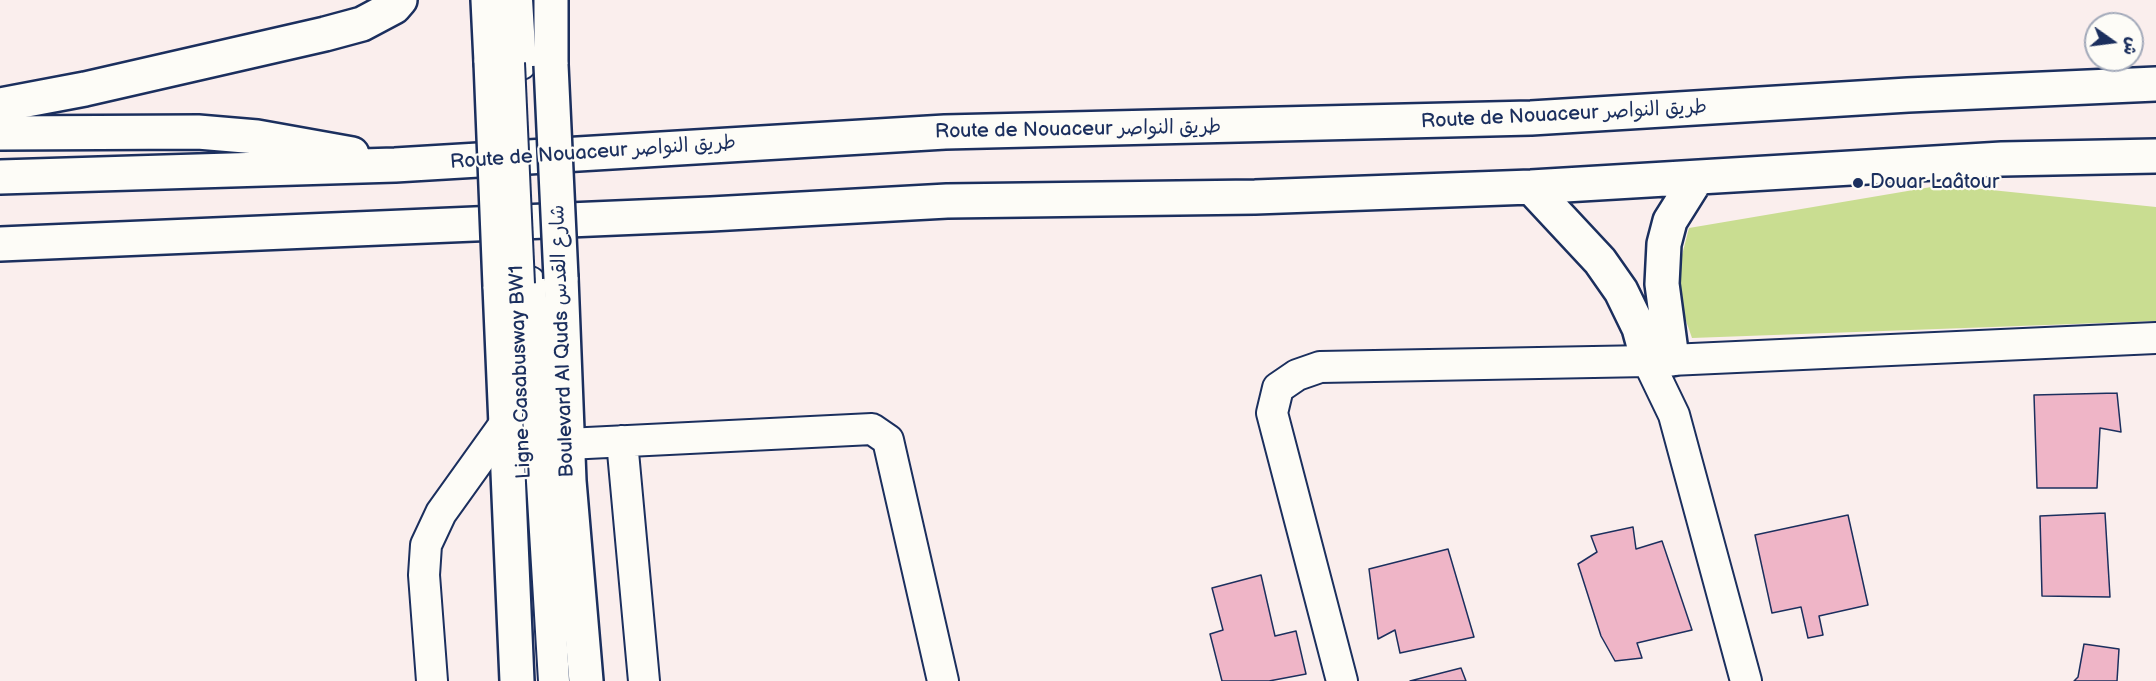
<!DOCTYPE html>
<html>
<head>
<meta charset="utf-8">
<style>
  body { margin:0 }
  #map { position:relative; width:2156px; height:681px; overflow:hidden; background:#faeeed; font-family:"Balsamiq Sans","Playpen Sans Arabic",sans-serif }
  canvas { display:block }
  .north { position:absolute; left:2084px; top:12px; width:60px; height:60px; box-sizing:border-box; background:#fdfcf7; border:2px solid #a3aaba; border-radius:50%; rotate:104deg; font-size:16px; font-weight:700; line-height:24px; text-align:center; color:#1b2f5e }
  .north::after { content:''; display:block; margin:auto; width:21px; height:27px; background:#1b2f5e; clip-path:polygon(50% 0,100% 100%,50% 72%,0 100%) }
</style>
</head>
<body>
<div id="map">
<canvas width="2156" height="681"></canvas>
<div class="north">ش</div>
</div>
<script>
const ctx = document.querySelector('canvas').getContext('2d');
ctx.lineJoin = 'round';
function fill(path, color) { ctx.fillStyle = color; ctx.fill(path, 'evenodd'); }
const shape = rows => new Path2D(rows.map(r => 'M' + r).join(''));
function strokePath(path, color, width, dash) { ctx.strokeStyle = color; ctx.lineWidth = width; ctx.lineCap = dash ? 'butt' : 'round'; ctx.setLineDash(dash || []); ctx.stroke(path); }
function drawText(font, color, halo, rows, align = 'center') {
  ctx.font = font + ' "Balsamiq Sans","Playpen Sans Arabic",sans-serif'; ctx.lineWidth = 4.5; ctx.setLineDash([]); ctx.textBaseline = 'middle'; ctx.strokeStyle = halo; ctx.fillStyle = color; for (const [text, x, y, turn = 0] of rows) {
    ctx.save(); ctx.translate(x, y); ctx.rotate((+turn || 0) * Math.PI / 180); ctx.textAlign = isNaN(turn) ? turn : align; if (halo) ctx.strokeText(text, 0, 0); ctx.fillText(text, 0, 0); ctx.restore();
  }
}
fill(shape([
  [1943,185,2156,207,2156,321,1692,338,1674,286,1689,228]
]), '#c9dd91');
const building = shape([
  [2117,393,2121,432,2100,428,2097,488,2037,488,2034,395,2117,393],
  [2105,513,2110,597,2042,596,2040,516,2105,513],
  [1848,515,1868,605,1819,616,1823,635,1808,638,1801,607,1772,613,1755,535,1848,515],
  [1633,527,1636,549,1662,541,1692,630,1637,643,1642,658,1615,661,1601,636,1578,564,1597,552,1591,536,1633,527],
  [1448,549,1474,637,1400,653,1395,630,1378,639,1369,569,1448,549],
  [1261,575,1275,636,1296,631,1306,674,1269,681,1222,681,1210,634,1223,630,1212,588,1261,575],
  [2084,644,2119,649,2117,681,2074,681,2078,677,2084,644],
  [1461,668,1466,681,1410,681,1461,668]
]);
fill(building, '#efb5c7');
strokePath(building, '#1b2f5e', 1.5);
const minor = shape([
  [517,0,521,64],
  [530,282,554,681],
  [1648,361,1674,415,1746,681],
  [622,441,644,681],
  [567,444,872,429,888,440,943,681],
  [432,681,424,575,426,545,441,513,504,425],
  [1342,681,1272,413,1278,388,1297,375,1320,367,1648,361,2156,338]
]);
const major = shape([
  [488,0,491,62],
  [551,0,551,65],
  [0,105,85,89,325,34,362,24,394,7,400,0],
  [561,278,569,481,586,681],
  [500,286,517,681]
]);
const highway = shape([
  [0,133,198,132,257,137,352,154],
  [0,177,395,165,945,132,1531,118,1908,95,2156,84],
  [1531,187,1600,261,1621,291,1639,328,1648,361],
  [0,244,711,214,947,201,1255,197,1531,187,2002,159,2156,156],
  [1672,359,1662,284,1664,244,1670,221,1697,178]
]);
strokePath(minor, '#1b2f5e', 34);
strokePath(major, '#1b2f5e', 38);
strokePath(highway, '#1b2f5e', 38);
strokePath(minor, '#fdfcf7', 30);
strokePath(major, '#fdfcf7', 33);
strokePath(highway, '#fdfcf7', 33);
const minorBridge = shape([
  [509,63,519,284]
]);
const majorBridge = shape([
  [491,62,500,286],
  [551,65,561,278]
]);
strokePath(minorBridge, '#1b2f5e', 34, []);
strokePath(majorBridge, '#1b2f5e', 38, []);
strokePath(minorBridge, '#fdfcf7', 30);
strokePath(majorBridge, '#fdfcf7', 33);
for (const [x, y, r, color] of [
  [1858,183,6,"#1b2f5e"]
]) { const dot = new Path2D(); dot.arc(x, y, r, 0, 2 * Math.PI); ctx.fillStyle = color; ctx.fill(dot); strokePath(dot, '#fdfcf7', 2); }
drawText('20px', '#1b2f5e', '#fdfcf7', [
  ["Route de Nouaceur طريق النواصر",1564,115,-3],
  ["Route de Nouaceur طريق النواصر",1078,130,-1],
  ["Route de Nouaceur طريق النواصر",593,153,-4],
  ["Boulevard Al Quds شارع القدس",563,341,-92],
  ["Ligne Casabusway BW1",521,372,-92]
]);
drawText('20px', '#1b2f5e', '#fdfcf7', [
  ["Douar Laâtour",1870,183]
], 'left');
</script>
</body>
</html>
